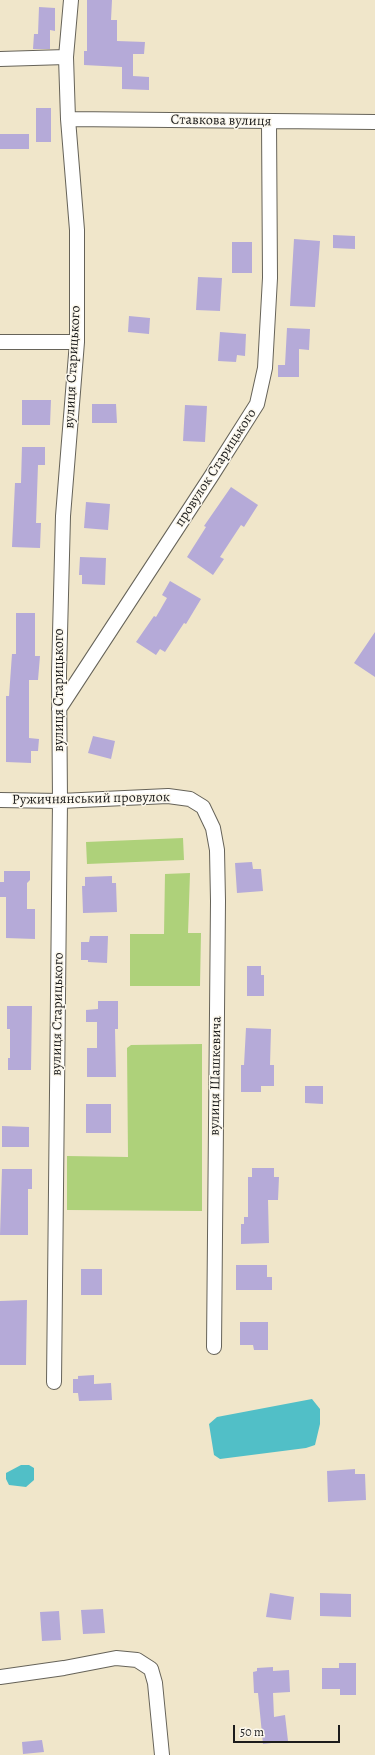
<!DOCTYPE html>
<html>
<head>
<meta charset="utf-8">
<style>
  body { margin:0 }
  #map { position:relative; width:375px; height:1755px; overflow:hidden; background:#f0e6ca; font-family:Alegreya,serif }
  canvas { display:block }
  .scale { position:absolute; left:233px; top:1725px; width:107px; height:18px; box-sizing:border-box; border:2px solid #1c1c1c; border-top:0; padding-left:5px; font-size:12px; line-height:14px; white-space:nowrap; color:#1c1c1c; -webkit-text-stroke:3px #fbf7ec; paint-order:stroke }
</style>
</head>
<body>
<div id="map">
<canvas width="375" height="1755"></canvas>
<div class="scale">50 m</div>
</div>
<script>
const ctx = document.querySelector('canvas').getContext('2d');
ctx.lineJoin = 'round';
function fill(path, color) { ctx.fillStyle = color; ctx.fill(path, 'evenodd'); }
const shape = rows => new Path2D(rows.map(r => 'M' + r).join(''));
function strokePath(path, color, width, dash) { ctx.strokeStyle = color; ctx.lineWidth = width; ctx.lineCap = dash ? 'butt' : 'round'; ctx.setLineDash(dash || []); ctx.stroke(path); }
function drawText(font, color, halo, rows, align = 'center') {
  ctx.font = font + ' Alegreya,serif'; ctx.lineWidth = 3; ctx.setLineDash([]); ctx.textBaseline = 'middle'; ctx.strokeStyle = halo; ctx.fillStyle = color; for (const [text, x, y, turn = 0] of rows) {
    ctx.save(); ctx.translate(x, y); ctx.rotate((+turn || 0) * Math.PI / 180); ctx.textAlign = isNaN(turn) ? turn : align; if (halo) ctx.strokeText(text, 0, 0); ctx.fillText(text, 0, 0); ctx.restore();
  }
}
fill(shape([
  [183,838,184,860,87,864,86,842],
  [190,873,188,933,201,933,200,986,130,986,130,934,164,934,165,874],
  [202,1044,202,1211,67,1210,67,1156,128,1157,127,1048,131,1045]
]), '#aed17a');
fill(shape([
  [312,1399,320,1409,320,1424,315,1445,306,1448,220,1459,214,1455,209,1424,217,1417],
  [21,1465,29,1465,34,1468,34,1480,26,1487,9,1485,6,1479,6,1473]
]), '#51bfc7');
fill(shape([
  [87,0,112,0,111,20,117,20,117,41,145,42,144,54,133,54,133,76,149,77,149,90,122,89,122,67,84,65,84,51,87,51],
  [39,7,55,8,55,31,50,30,50,49,33,49,34,34,38,34],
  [36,108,51,108,51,142,36,142],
  [0,134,29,134,29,149,0,149],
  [333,235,355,236,355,249,333,248],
  [294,239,320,241,315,307,290,306],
  [232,242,252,242,252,273,232,273],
  [198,277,222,278,220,311,196,310],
  [129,316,150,318,149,334,128,332],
  [287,328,310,329,309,350,299,349,299,377,278,377,278,365,285,365],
  [220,332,246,334,245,356,237,355,236,362,218,361],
  [22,400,51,400,50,425,22,425],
  [92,404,116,404,117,423,92,423],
  [185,405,207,406,205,442,183,441],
  [22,447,45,447,45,465,38,465,36,523,41,523,40,548,12,547,15,483,21,483],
  [231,487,258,505,244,527,241,525,220,557,224,559,213,575,187,557,206,527,204,526],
  [86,502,110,504,108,530,84,528],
  [80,557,106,558,105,585,82,584,82,575,79,575],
  [170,581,201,599,186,624,184,623,165,652,160,649,156,655,136,642,154,616,156,617,167,598,162,595],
  [16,613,35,613,35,656,40,656,38,680,29,680,29,738,39,739,38,751,31,751,31,763,6,762,6,696,9,696,12,654,16,654],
  [375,632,375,677,354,663],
  [93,736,115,741,111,759,88,753],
  [252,862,253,869,261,869,263,891,237,893,235,863],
  [4,871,30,871,30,880,27,883,27,909,35,909,35,939,6,938,6,897,0,897,0,882,4,882],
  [112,876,112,883,116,883,117,912,83,913,82,886,85,886,85,877],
  [90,936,108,936,107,963,88,962,88,960,81,960,81,942,89,942],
  [247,966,261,966,261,975,264,975,264,996,247,996],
  [98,1001,118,1001,118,1029,115,1029,116,1077,87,1077,87,1048,97,1048,97,1022,86,1022,86,1010,98,1009],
  [7,1006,32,1006,31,1070,8,1070,8,1058,10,1058,10,1029,7,1029],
  [246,1028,271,1029,270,1065,274,1065,274,1086,261,1086,261,1092,241,1092,241,1065,244,1065],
  [305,1086,323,1086,323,1104,305,1103],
  [86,1104,111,1104,111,1133,86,1133],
  [2,1126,29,1127,29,1147,2,1147],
  [252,1168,274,1168,274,1177,279,1177,278,1200,268,1200,269,1243,241,1244,241,1224,244,1224,244,1217,248,1217,248,1177,252,1177],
  [2,1169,32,1169,32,1189,28,1189,28,1235,0,1235],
  [236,1265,267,1265,267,1277,272,1277,272,1290,236,1290],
  [81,1269,102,1269,102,1295,81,1295],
  [27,1300,26,1365,0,1365,0,1301],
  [240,1322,268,1322,268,1350,254,1350,253,1345,240,1345],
  [94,1375,94,1384,111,1383,112,1400,79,1401,78,1393,73,1393,73,1379,78,1379,78,1376],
  [355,1469,355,1474,365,1474,366,1500,328,1502,327,1471],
  [270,1593,294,1597,291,1620,266,1617],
  [320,1593,351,1594,351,1617,320,1616],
  [103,1609,105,1633,83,1634,81,1610],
  [59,1611,61,1640,42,1641,40,1612],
  [339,1663,356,1663,356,1695,340,1695,340,1689,322,1689,322,1668,339,1668],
  [273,1667,273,1671,289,1670,290,1692,273,1693,274,1717,285,1715,288,1741,263,1744,258,1693,254,1693,253,1672,257,1671,257,1668],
  [42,1740,44,1752,23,1754,22,1742]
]), '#b5aad8');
const minor = shape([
  [0,59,66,57],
  [68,119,375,122],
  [0,342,77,342],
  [59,709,212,475,257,404,265,368,270,278,269,122],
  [0,800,60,801,168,796,190,799,203,807,213,828,217,850,218,901,214,1347],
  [54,1382,60,801,59,673,63,516,77,342,77,230,68,119,66,57,71,0],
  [0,1677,64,1668,116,1658,137,1660,151,1669,155,1683,162,1755]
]);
strokePath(minor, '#666359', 16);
strokePath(minor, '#fff', 14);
drawText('14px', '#1c1c1c', '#fbf7ec', [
  ["Ставкова вулиця",221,121,1],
  ["вулиця Старицького",73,367,-87],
  ["провулок Старицького",216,468,-57],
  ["вулиця Старицького",60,690,-90],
  ["Ружичнянський провулок",91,799,-1],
  ["вулиця Старицького",58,1014,-89],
  ["вулиця Шашкевича",216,1076,-89]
]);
</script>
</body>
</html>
